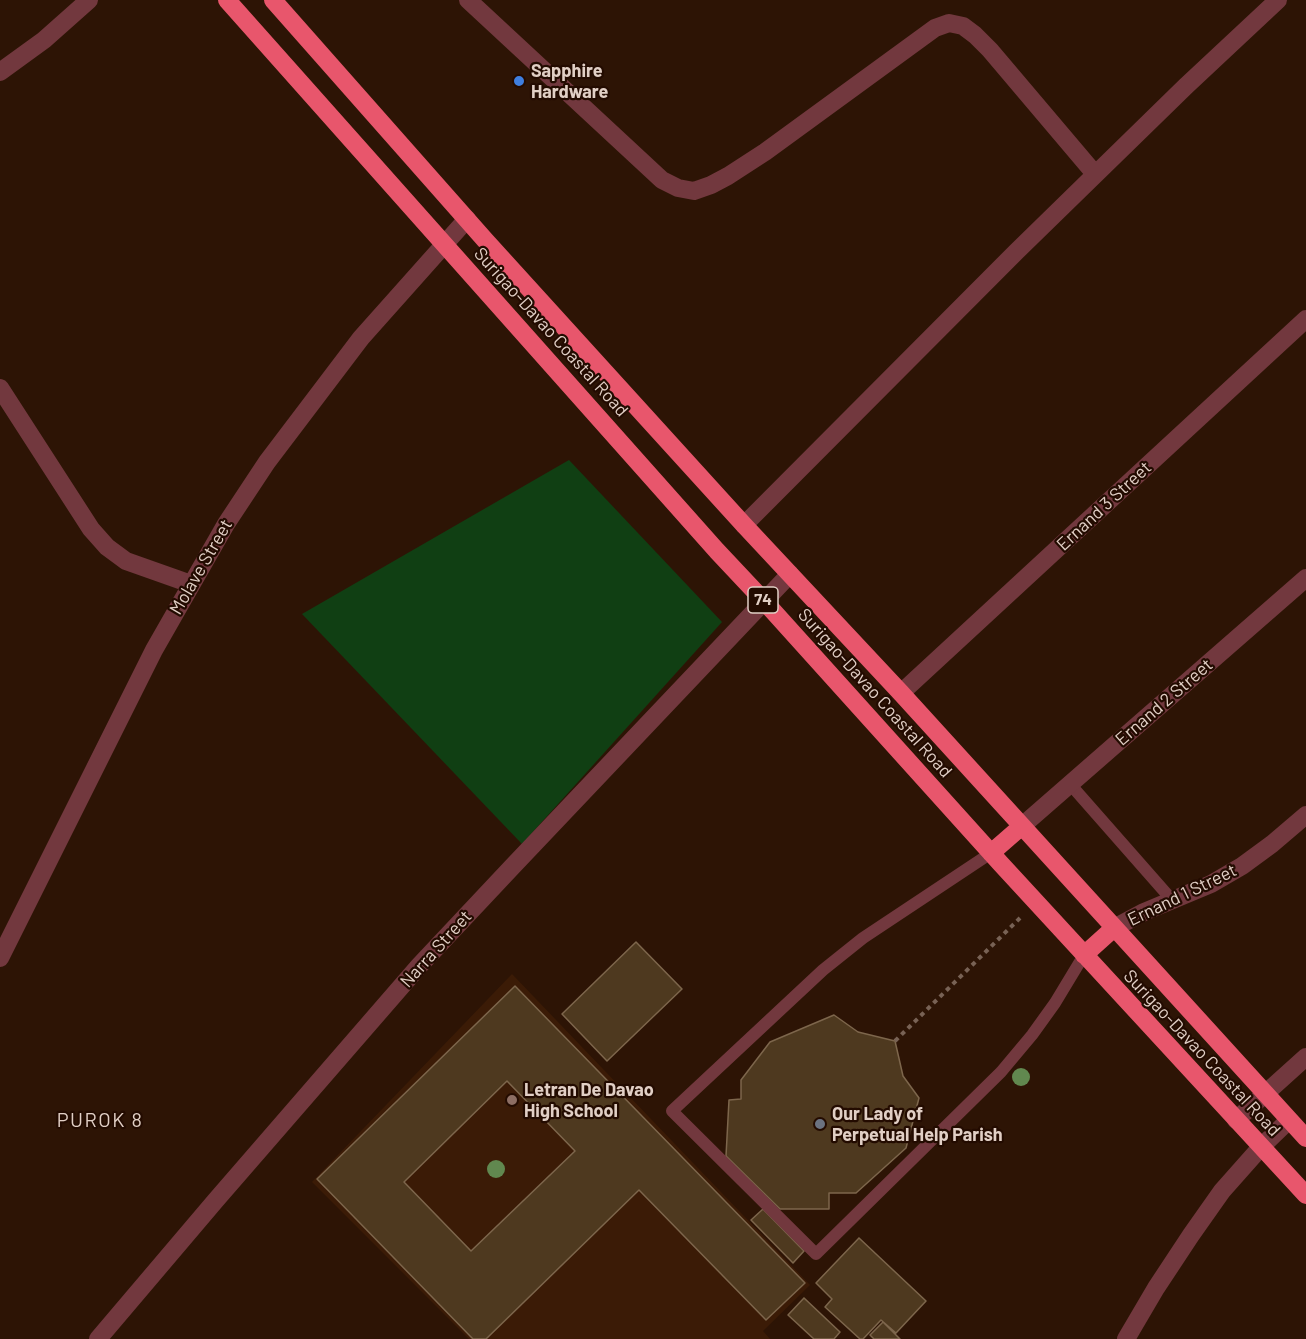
<!DOCTYPE html>
<html>
<head>
<meta charset="utf-8">
<style>
  body { margin:0 }
  canvas { display:block; background:#2d1405 }
</style>
</head>
<body>
<canvas width="1306" height="1339"></canvas>
<script>
const ctx = document.querySelector('canvas').getContext('2d');
ctx.lineJoin = 'round';
function fill(path, color) { ctx.fillStyle = color; ctx.fill(path, 'evenodd'); }
const shape = rows => new Path2D(rows.map(r => 'M' + r).join(''));
function strokePath(path, color, width, dash) { ctx.strokeStyle = color; ctx.lineWidth = width; ctx.lineCap = dash ? 'butt' : 'round'; ctx.setLineDash(dash || []); ctx.stroke(path); }
function drawText(font, color, halo, rows, align = 'center') {
  ctx.font = font + ' Barlow,sans-serif'; ctx.lineWidth = 4.5; ctx.setLineDash([]); ctx.textBaseline = 'middle'; ctx.strokeStyle = halo; ctx.fillStyle = color; for (const [text, x, y, turn = 0] of rows) {
    ctx.save(); ctx.translate(x, y); ctx.rotate((+turn || 0) * Math.PI / 180); ctx.textAlign = isNaN(turn) ? turn : align; if (halo) ctx.strokeText(text, 0, 0); ctx.fillText(text, 0, 0); ctx.restore();
  }
}
fill(shape([
  [512,974,810,1285,763,1331,770,1339,469,1339,312,1182]
]), '#3b1b06');
fill(shape([
  [569,460,722,622,522,844,302,614]
]), '#103f13');
const building = shape([
  [636,942,682,989,607,1061,562,1014,636,942],
  [515,986,805,1283,766,1320,639,1190,486,1339,473,1339,317,1179,515,986],
  [507,1081,575,1151,471,1251,404,1182,507,1081],
  [834,1015,858,1032,895,1041,903,1076,919,1098,906,1148,856,1193,829,1193,829,1209,780,1209,726,1156,729,1100,741,1099,741,1080,770,1042,834,1015],
  [763,1209,804,1251,793,1263,751,1220,763,1209],
  [859,1238,926,1301,896,1333,881,1320,863,1339,860,1339,825,1307,832,1299,816,1283,859,1238],
  [804,1298,840,1332,834,1339,814,1339,788,1315,804,1298],
  [883,1322,900,1339,874,1339,870,1335,883,1322]
]);
fill(building, '#4e391f');
strokePath(building, '#7d664c', 1.5);
strokePath(shape([
  [895,1041,1020,918]
]), '#786255', 4, [4.5, 4.5]);
strokePath(shape([
  [1070,784,1172,900],
  [991,853,863,938,823,970,672,1111,816,1254,1001,1072,1032,1035,1055,1003,1084,955]
]), '#72383e', 12);
strokePath(shape([
  [468,0,662,180,678,188,694,191,711,185,728,176,765,152,935,28,949,23,963,26,975,35,990,50,1095,174],
  [0,72,44,40,89,0],
  [0,388,91,529,107,547,126,561,191,584],
  [744,525,1016,252,1186,86,1278,0],
  [901,693,1306,319],
  [1022,826,1306,578],
  [1114,928,1144,912,1211,884,1242,866,1272,844,1306,815],
  [0,958,154,650,226,524,267,462,361,338,467,219],
  [1236,1120,1306,1057],
  [98,1339,216,1200,419,966,512,867,790,574],
  [1126,1339,1156,1288,1191,1235,1222,1191,1261,1147,1289,1120]
]), '#72383e', 18);
strokePath(shape([
  [227,0,717,551,764,601,1001,864,1306,1195],
  [273,0,485,240,744,525,901,693,1306,1138],
  [991,853,1022,826],
  [1084,955,1114,928]
]), '#e8566c', 18);
ctx.fillStyle = '#61884f';
for (const [x, y] of [
  [1021,1077],
  [496,1169]
]) { ctx.beginPath(); ctx.arc(x, y, 9, 0, 2 * Math.PI); ctx.fill(); }
for (const [x, y, r, color] of [
  [519,81,6,"#3f7fe0"],
  [512,1100,6,"#8d6e63"],
  [820,1124,6,"#6b7280"]
]) { const dot = new Path2D(); dot.arc(x, y, r, 0, 2 * Math.PI); ctx.fillStyle = color; ctx.fill(dot); strokePath(dot, '#230b00', 2); }
for (const [x, y, w] of [
  [763,600,30]
]) { const box = new Path2D(); box.roundRect(x - w / 2, y - 13, w, 26, 4.5); ctx.fillStyle = '#230b00'; ctx.fill(box); strokePath(box, '#e1cfc5', 1.5); }
drawText('bold 16px', '#e1cfc5', null, [
  ["74",763,600]
]);
drawText('bold 18px', '#e1cfc5', '#230b00', [
  ["Sapphire",531,71],
  ["Hardware",531,92],
  ["Letran De Davao",524,1090],
  ["High School",524,1111],
  ["Our Lady of",832,1114],
  ["Perpetual Help Parish",832,1135]
], 'left');
drawText('18px', '#e1cfc5', '#230b00', [
  ["Surigao-Davao Coastal Road",551,332,48],
  ["Ernand 3 Street",1104,506,-43],
  ["Molave Street",201,567,-60],
  ["Surigao-Davao Coastal Road",875,693,48],
  ["Ernand 2 Street",1164,702,-41],
  ["Ernand 1 Street",1182,895,-26],
  ["Narra Street",436,949,-48],
  ["Surigao-Davao Coastal Road",1202,1053,47]
]);
ctx.letterSpacing = '1.5px';
drawText('20px', '#e1cfc5', '#230b00', [
  ["PUROK 8",100,1120]
]);
ctx.letterSpacing = '0px';
</script>
</body>
</html>
